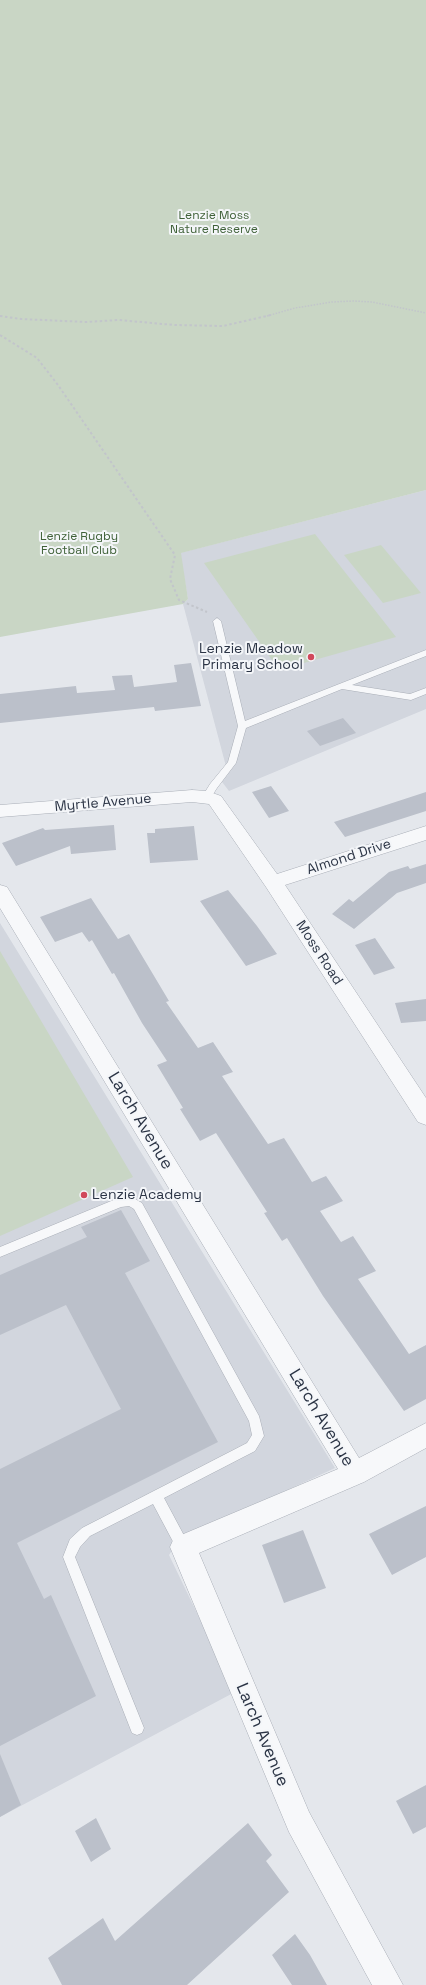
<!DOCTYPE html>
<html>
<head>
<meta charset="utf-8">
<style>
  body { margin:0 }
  canvas { display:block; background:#e4e7ec }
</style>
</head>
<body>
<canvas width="426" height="1985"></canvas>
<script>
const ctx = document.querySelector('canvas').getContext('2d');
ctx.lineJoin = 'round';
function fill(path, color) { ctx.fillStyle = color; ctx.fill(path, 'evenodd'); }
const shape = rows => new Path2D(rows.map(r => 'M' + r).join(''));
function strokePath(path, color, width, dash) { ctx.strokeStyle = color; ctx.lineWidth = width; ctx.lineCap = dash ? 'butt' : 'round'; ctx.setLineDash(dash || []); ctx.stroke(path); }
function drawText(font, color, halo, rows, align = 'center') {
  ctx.font = font + ' "Space Grotesk",sans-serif'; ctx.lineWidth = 4; ctx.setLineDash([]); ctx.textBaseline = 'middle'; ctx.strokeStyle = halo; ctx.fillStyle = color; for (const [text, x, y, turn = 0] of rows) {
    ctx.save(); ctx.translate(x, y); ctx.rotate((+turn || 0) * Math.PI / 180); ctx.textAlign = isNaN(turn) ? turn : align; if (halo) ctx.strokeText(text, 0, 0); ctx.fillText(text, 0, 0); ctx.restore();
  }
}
fill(shape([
  [426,490,426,709,229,791,219,778,228,774,183,604,188,599,180,553],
  [0,923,335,1468,179,1540,169,1555,235,1692,0,1817]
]), '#d2d6de');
fill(shape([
  [0,0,426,0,426,490,181,553,188,599,183,604,0,637],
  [315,534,396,637,279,670,204,563],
  [381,545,421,593,383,603,344,555],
  [0,951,133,1177,0,1236]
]), '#c9d6c5');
fill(shape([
  [191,663,201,706,155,711,154,707,0,723,0,694,76,686,77,693,115,690,112,676,132,675,134,687,177,682,174,665],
  [343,718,356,733,320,746,307,731],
  [271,786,289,811,269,818,252,792],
  [426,792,426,811,345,837,334,822],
  [114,825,116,850,71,854,70,846,16,866,2,843,43,828,45,830],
  [194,826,198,860,150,863,147,833,155,833,155,829],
  [426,864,426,883,397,893,354,929,332,914,349,899,353,902,389,872,408,866,410,869],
  [228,890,257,926,277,954,246,966,200,901],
  [91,898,118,939,129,934,169,1001,166,1002,198,1048,213,1042,233,1072,222,1076,268,1144,284,1138,312,1182,326,1176,343,1201,320,1211,341,1242,353,1236,376,1271,358,1279,409,1354,426,1345,426,1399,404,1411,323,1296,287,1238,282,1241,264,1213,267,1212,216,1133,200,1141,180,1109,183,1108,157,1065,167,1061,142,1023,114,973,112,974,92,940,89,942,82,932,55,942,40,917],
  [375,938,395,968,374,975,355,945],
  [426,999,426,1021,401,1023,395,1003],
  [121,1210,150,1261,125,1273,218,1442,17,1543,44,1599,51,1595,96,1696,0,1746,0,1469,121,1409,66,1305,0,1335,0,1275,87,1237,81,1227],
  [426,1506,426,1557,392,1575,369,1534],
  [303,1530,326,1588,284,1603,262,1545],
  [0,1754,21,1805,0,1817],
  [426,1785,426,1827,413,1834,396,1801],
  [96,1818,111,1849,91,1862,75,1831],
  [248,1823,272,1855,266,1861,289,1892,187,1985,62,1985,48,1958,103,1918,115,1941],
  [295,1934,310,1955,327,1985,292,1985,272,1955]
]), '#bbc0ca');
const service = shape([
  [217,618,221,621,245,721,426,650,426,656,352,685,410,694,426,688,426,694,411,700,342,689,246,728,236,763,217,788,210,799,204,799,202,797,210,784,228,762,238,726,213,621,217,618],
  [130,1196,142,1203,259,1416,264,1436,255,1451,164,1498,188,1543,189,1547,188,1551,183,1553,178,1551,153,1504,90,1536,80,1547,75,1557,144,1728,142,1733,137,1735,132,1733,63,1557,70,1539,82,1528,247,1443,252,1435,249,1421,134,1209,129,1206,121,1207,0,1257,0,1247,116,1199,130,1196]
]);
const minor = shape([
  [192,790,207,791,221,796,277,874,426,826,426,840,285,885,426,1098,426,1125,418,1122,266,887,209,804,192,802,0,817,0,805,192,790],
  [0,885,7,887,359,1458,426,1423,426,1448,364,1482,199,1553,309,1812,403,1985,372,1985,289,1832,170,1547,174,1538,338,1469,0,908,0,885]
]);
strokePath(service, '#a9aeb7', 1);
strokePath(minor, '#a9aeb7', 1);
strokePath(shape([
  [267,316,295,308,332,302,354,301,372,302,426,313]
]), '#c2c5cb', 1.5, [1.5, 1.5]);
strokePath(shape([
  [0,316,21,319,86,322,119,320,174,325,223,326,271,315],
  [0,335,37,358,58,385,175,555,170,579,179,600,207,612]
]), '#c2c5cb', 2, [2.5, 2.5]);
fill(service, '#f7f8fa');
fill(minor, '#f7f8fa');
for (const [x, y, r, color] of [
  [311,657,4,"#d1495b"],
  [84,1195,4,"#d1495b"]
]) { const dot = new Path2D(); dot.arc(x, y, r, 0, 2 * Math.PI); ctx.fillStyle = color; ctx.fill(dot); strokePath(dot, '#f4f6f9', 1.5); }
drawText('12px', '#3f6138', '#f4f6f9', [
  ["Lenzie Moss",214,216],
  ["Nature Reserve",214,230],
  ["Lenzie Rugby",79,537],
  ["Football Club",79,551]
]);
drawText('14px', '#2b3445', '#f4f6f9', [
  ["Lenzie Meadow",303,649],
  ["Primary School",303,665],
  ["Lenzie Academy",92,1195,"left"]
], 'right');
drawText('14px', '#2b3445', '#f4f6f9', [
  ["Myrtle Avenue",103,803,-5],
  ["Almond Drive",349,857,-18],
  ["Moss Road",319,953,57]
]);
drawText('17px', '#2b3445', '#f4f6f9', [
  ["Larch Avenue",140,1121,59],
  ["Larch Avenue",321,1418,59],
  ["Larch Avenue",262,1735,67]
]);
</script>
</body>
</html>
